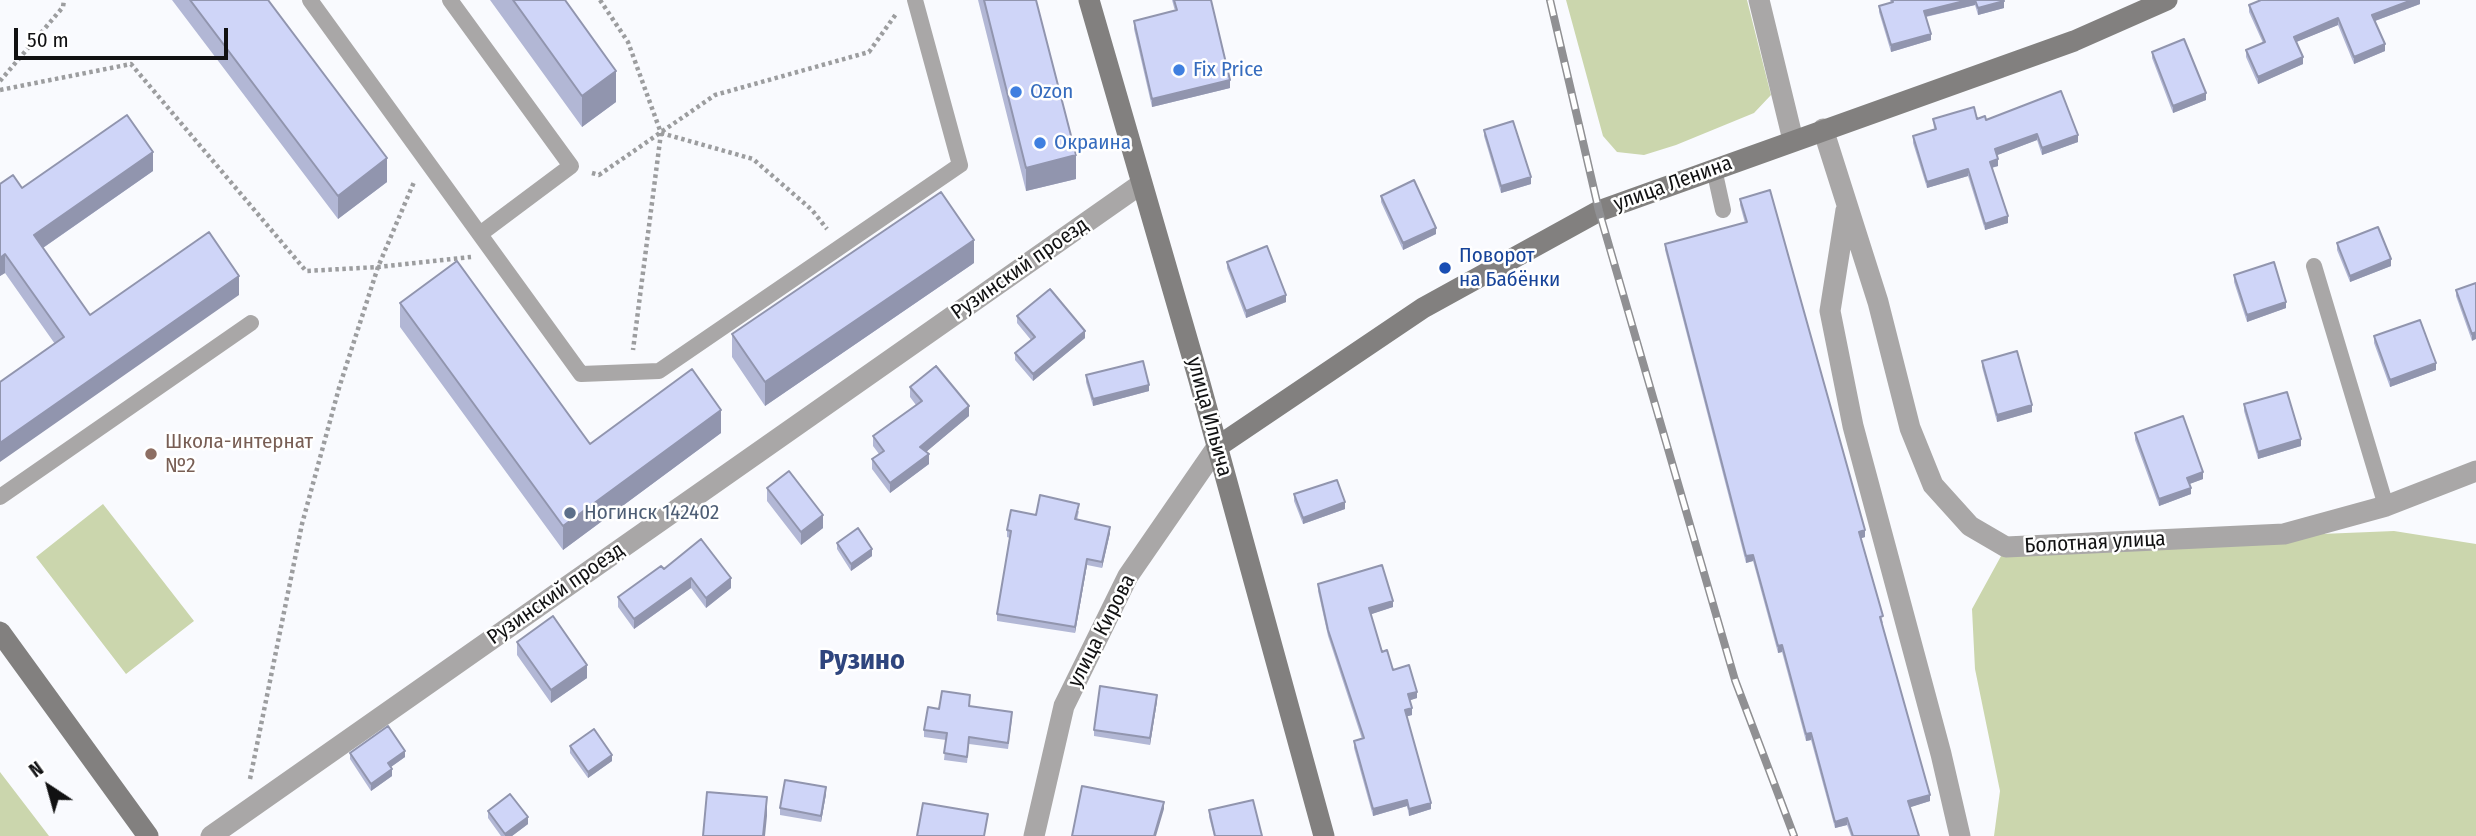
<!DOCTYPE html>
<html>
<head>
<meta charset="utf-8">
<style>
  body { margin:0 }
  #map { position:relative; width:2476px; height:836px; overflow:hidden; background:#f9fafe; font-family:"Fira Sans Condensed",sans-serif }
  canvas { display:block }
  .north { position:absolute; left:14px; top:752px; width:70px; height:70px; -webkit-text-stroke:5px #fff; paint-order:stroke; rotate:324deg; font-size:19px; font-weight:700; line-height:28px; text-align:center; color:#111112 }
  .north::after { content:''; display:block; margin:auto; width:24px; height:32px; background:#111112; clip-path:polygon(50% 0,100% 100%,50% 72%,0 100%) }
  .scale { position:absolute; left:14px; top:28px; width:214px; height:32px; box-sizing:border-box; border:4px solid #111112; border-top:0; padding-left:9px; font-size:21px; line-height:24px; white-space:nowrap; color:#111112; -webkit-text-stroke:5px #fff; paint-order:stroke }
</style>
</head>
<body>
<div id="map">
<canvas width="2476" height="836"></canvas>
<div class="north">N</div>
<div class="scale">50 m</div>
</div>
<script>
const ctx = document.querySelector('canvas').getContext('2d');
ctx.lineJoin = 'round';
function fill(path, color) { ctx.fillStyle = color; ctx.fill(path, 'evenodd'); }
const shape = rows => new Path2D(rows.map(r => 'M' + r).join(''));
function strokePath(path, color, width, dash) { ctx.strokeStyle = color; ctx.lineWidth = width; ctx.lineCap = dash ? 'butt' : 'round'; ctx.setLineDash(dash || []); ctx.stroke(path); }
function drawText(font, color, halo, rows, align = 'center') {
  ctx.font = font + ' "Fira Sans Condensed",sans-serif'; ctx.lineWidth = 5; ctx.setLineDash([]); ctx.textBaseline = 'middle'; ctx.strokeStyle = halo; ctx.fillStyle = color; for (const [text, x, y, turn = 0] of rows) {
    ctx.save(); ctx.translate(x, y); ctx.rotate((+turn || 0) * Math.PI / 180); ctx.textAlign = isNaN(turn) ? turn : align; if (halo) ctx.strokeText(text, 0, 0); ctx.fillText(text, 0, 0); ctx.restore();
  }
}
fill(shape([
  [1566,0,1747,0,1771,95,1754,113,1676,145,1644,155,1617,152,1603,136],
  [103,504,194,621,126,674,36,557],
  [2394,531,2476,544,2476,836,1994,836,2000,791,1975,669,1972,609,2006,547],
  [0,772,49,836,0,836]
]), '#cbd6ad');
strokePath(shape([
  [600,0,628,42,661,133,633,350],
  [0,81,63,7,64,0],
  [0,90,131,64,306,271,378,267,471,257],
  [661,133,753,159,812,210,827,229],
  [592,173,599,175,715,95,869,52,896,14],
  [250,779,302,524,339,388,378,267,414,182]
]), '#9c9d9f', 4.5, [3.5, 3.5]);
strokePath(shape([
  [310,0,581,374,659,371,960,165,915,0],
  [450,0,571,166,480,234],
  [1714,169,1723,210],
  [2314,266,2386,506],
  [0,497,251,323]
]), '#a9a7a7', 16);
strokePath(shape([
  [1759,0,1793,140],
  [1823,129,1878,302,1910,428,1933,485,1970,526,2006,547,2284,534,2386,506,2476,471],
  [1846,210,1830,311,1853,426,1941,754,1960,836],
  [211,836,1141,184],
  [1034,836,1064,706,1128,576,1217,447]
]), '#a9a7a7', 21);
strokePath(shape([
  [1089,0,1199,380,1324,836],
  [1217,447,1423,308,1599,211,2074,41,2167,0],
  [0,632,148,836]
]), '#82807f', 21);
const rail = shape([
  [1550,0,1599,211,1735,680,1794,836]
]);
strokePath(rail, '#909093', 8);
strokePath(rail, '#fff', 5, [16]);
fill(shape([
  [172,0,268,0,387,182,338,219],
  [490,0,565,0,616,102,582,127],
  [978,0,1036,0,1076,179,1026,191],
  [1172,0,1211,0,1230,88,1152,107,1134,29,1134,21,1175,11],
  [1890,0,2003,0,2004,8,1978,15,1975,5,1926,17,1931,40,1891,52,1879,12,1879,6,1891,3],
  [2420,0,2420,4,2375,21,2385,51,2354,64,2338,25,2296,42,2303,64,2258,84,2246,57,2246,50,2263,43,2249,12,2249,5],
  [2152,52,2206,100,2173,113,2152,58],
  [1933,119,1977,119,2078,142,2042,155,2037,140,1997,155,1998,166,1992,168,2008,223,1985,230,1968,176,1927,188,1913,143,1913,136,1934,129],
  [1484,130,1531,184,1501,193,1484,136],
  [153,171,43,248,90,315,239,295,55,344,5,273,0,276,0,184,22,188],
  [1381,196,1436,234,1403,250,1381,202],
  [1740,199,1865,537,1861,538,1883,623,1882,623,1930,801,1910,807,1919,836,1851,836,1847,825,1835,828,1811,740,1806,741,1782,652,1778,653,1753,561,1746,563,1665,250,1665,244,1745,223,1740,205],
  [2337,243,2391,266,2350,282,2337,250],
  [1227,262,1286,302,1246,318,1227,268],
  [974,263,765,406,732,357,732,334],
  [2234,275,2286,308,2247,322,2234,282],
  [2476,283,2472,341,2456,296,2456,290],
  [400,303,590,444,721,433,563,550,400,327],
  [1017,316,1085,338,1033,381,1015,360,1015,353,1031,340,1017,323],
  [2374,336,2436,370,2390,387,2374,343],
  [1982,361,2032,412,1997,422,1982,367],
  [1086,375,1149,391,1093,406,1086,382],
  [910,387,969,416,926,452,929,464,890,493,872,469,872,459,879,454,873,446,873,436,916,405,910,397],
  [2244,404,2301,446,2258,459,2244,411],
  [2135,433,2203,479,2189,484,2191,494,2159,506,2135,440],
  [767,488,823,528,801,545,767,501],
  [1294,494,1345,509,1303,524,1294,501],
  [1079,511,1077,520,1110,533,1102,568,1087,565,1075,633,997,621,997,614,1010,538,1007,537,1007,530],
  [837,543,872,556,851,571,837,549],
  [664,569,731,588,706,608,691,588,634,629,618,607,618,597],
  [1318,584,1393,607,1371,614,1382,652,1393,670,1417,698,1410,700,1412,715,1407,716,1431,809,1409,816,1407,806,1373,816,1354,748,1354,741,1362,739,1328,636,1318,591],
  [517,642,587,678,551,703,517,655],
  [1157,701,1150,745,1094,736,1094,730],
  [969,706,1012,719,1008,749,969,744,967,763,944,760,946,740,924,737,924,730,939,709],
  [570,746,612,761,588,778,570,753],
  [350,753,405,757,391,767,392,776,371,791,350,759],
  [826,794,821,822,780,815,780,808],
  [1209,810,1262,836,1214,836,1209,817],
  [488,811,528,824,512,836,501,836,488,818]
]), '#b2b7d5');
fill(shape([
  [1968,0,1975,0,1975,5,1924,17,1924,11],
  [2412,0,2420,0,2420,4,2372,22,2372,15],
  [2004,1,2004,8,1978,15,1978,8],
  [2338,18,2338,25,2294,43,2294,37],
  [1931,34,1931,40,1891,52,1891,45],
  [2385,44,2385,51,2354,64,2354,57],
  [2303,57,2303,64,2258,84,2258,77],
  [616,71,616,102,582,127,582,96],
  [1230,80,1230,88,1152,107,1152,99],
  [2206,93,2206,100,2173,113,2173,106],
  [2037,134,2037,140,1995,156,1995,149],
  [2078,135,2078,142,2042,155,2042,148],
  [153,152,153,171,34,254,34,235],
  [1076,155,1076,179,1026,191,1026,168],
  [387,158,387,182,338,219,338,196],
  [1998,159,1998,166,1990,168,1990,162],
  [1968,169,1968,176,1927,188,1927,182],
  [1531,177,1531,184,1501,193,1501,186],
  [2008,216,2008,223,1985,230,1985,224],
  [1436,228,1436,234,1403,250,1403,243],
  [974,240,974,263,765,406,765,382],
  [5,254,5,273,0,276,0,258],
  [2391,259,2391,266,2350,282,2350,276],
  [239,276,239,295,0,462,0,443],
  [1286,295,1286,302,1246,318,1246,311],
  [2286,302,2286,308,2247,322,2247,315],
  [1085,331,1085,338,1033,381,1033,374],
  [2476,332,2476,339,2472,341,2472,334],
  [2436,363,2436,370,2390,387,2390,380],
  [1149,385,1149,391,1093,406,1093,399],
  [2032,405,2032,412,1997,422,1997,415],
  [969,406,969,416,920,457,920,447],
  [721,410,721,433,563,550,563,526],
  [2301,439,2301,446,2258,459,2258,452],
  [929,454,929,464,890,493,890,483],
  [2203,472,2203,479,2187,485,2187,478],
  [2191,488,2191,494,2159,506,2159,499],
  [1345,502,1345,509,1303,524,1303,518],
  [823,515,823,528,801,545,801,532],
  [1110,527,1110,533,1102,568,1102,562],
  [1865,530,1865,537,1859,539,1859,532],
  [872,549,872,556,851,571,851,564],
  [1753,555,1753,561,1746,563,1746,556],
  [1087,559,1087,565,1075,633,1075,627],
  [691,578,691,588,634,629,634,619],
  [731,578,731,588,706,608,706,598],
  [1393,601,1393,607,1369,615,1369,608],
  [1782,645,1782,652,1778,653,1778,646],
  [587,665,587,678,551,703,551,690],
  [1417,692,1417,698,1408,701,1408,694],
  [1157,695,1157,701,1150,745,1150,738],
  [1412,708,1412,715,1405,717,1405,710],
  [1811,733,1811,740,1806,741,1806,734],
  [405,751,405,757,388,769,388,763],
  [612,755,612,761,588,778,588,772],
  [392,769,392,776,371,791,371,784],
  [826,787,826,794,821,822,821,816],
  [1930,795,1930,801,1908,808,1908,801],
  [767,797,767,816,765,836,763,836],
  [1407,800,1407,806,1373,816,1373,809],
  [1164,802,1164,809,1156,836,1154,836],
  [1431,803,1431,809,1409,816,1409,809],
  [528,817,528,824,512,836,505,836,505,834],
  [1847,818,1847,825,1835,828,1835,822]
]), '#9195ae');
const building = shape([
  [190,0,268,0,387,158,338,196,190,0],
  [513,0,565,0,616,71,582,96,513,0],
  [984,0,1036,0,1076,155,1026,168,984,0],
  [1174,0,1211,0,1230,80,1152,99,1134,21,1177,10,1174,0],
  [1892,0,1968,0,1924,11,1931,34,1891,45,1879,6,1893,2,1892,0],
  [1975,0,2003,0,2004,1,1978,8,1975,0],
  [2261,0,2412,0,2372,15,2385,44,2354,57,2338,18,2294,37,2303,57,2258,77,2246,50,2265,42,2249,5,2261,0],
  [2184,39,2206,93,2173,106,2152,52,2184,39],
  [2061,91,2078,135,2042,148,2037,134,1995,149,1998,159,1990,162,2008,216,1985,224,1968,169,1927,182,1913,136,1936,129,1933,119,1974,107,1977,119,1985,116,1986,120,2061,91],
  [127,115,153,152,34,235,90,315,209,232,239,276,0,443,0,382,64,337,5,254,0,258,0,184,13,175,22,188,127,115],
  [1513,121,1531,177,1501,186,1484,130,1513,121],
  [1414,180,1436,228,1403,243,1381,196,1414,180],
  [1770,190,1865,530,1859,532,1883,616,1880,617,1930,795,1908,801,1919,836,1853,836,1847,818,1835,822,1811,733,1806,734,1782,645,1778,646,1753,555,1746,556,1665,244,1747,222,1740,199,1770,190],
  [941,192,974,240,765,382,732,334,941,192],
  [2378,227,2391,259,2350,276,2337,243,2378,227],
  [1267,246,1286,295,1246,311,1227,262,1267,246],
  [457,261,590,444,692,369,721,410,563,526,400,303,457,261],
  [2274,262,2286,302,2247,315,2234,275,2274,262],
  [2476,283,2476,332,2472,334,2456,290,2476,283],
  [1050,289,1085,331,1033,374,1015,353,1035,337,1017,316,1050,289],
  [2420,320,2436,363,2390,380,2374,336,2420,320],
  [2017,351,2032,405,1997,415,1982,361,2017,351],
  [1143,361,1149,385,1093,399,1086,375,1143,361],
  [936,366,969,406,920,447,929,454,890,483,872,459,884,451,873,436,922,401,910,387,936,366],
  [2287,392,2301,439,2258,452,2244,404,2287,392],
  [2183,416,2203,472,2187,478,2191,488,2159,499,2135,433,2183,416],
  [789,471,823,515,801,532,767,488,789,471],
  [1337,480,1345,502,1303,518,1294,494,1337,480],
  [1040,495,1079,504,1075,519,1110,527,1102,562,1087,559,1075,627,997,614,1011,531,1007,530,1011,510,1036,515,1040,495],
  [858,528,872,549,851,564,837,543,858,528],
  [701,539,731,578,706,598,691,578,634,619,618,597,661,566,664,569,701,539],
  [1382,565,1393,601,1369,608,1382,652,1387,650,1393,670,1409,665,1417,692,1408,694,1412,708,1405,710,1431,803,1409,809,1407,800,1373,809,1354,741,1364,738,1328,630,1318,584,1382,565],
  [553,616,587,665,551,690,517,642,553,616],
  [1100,686,1157,695,1150,738,1094,730,1100,686],
  [942,691,970,695,969,706,1012,712,1008,743,969,737,967,757,944,753,947,733,924,730,928,707,939,709,942,691],
  [388,726,405,751,388,763,392,769,371,784,350,753,388,726],
  [594,729,612,755,588,772,570,746,594,729],
  [785,780,826,787,821,816,780,808,785,780],
  [1082,786,1164,802,1154,836,1072,836,1082,786],
  [707,792,767,797,763,836,703,836,707,792],
  [510,794,528,817,505,834,488,811,510,794],
  [1253,800,1262,836,1215,836,1209,810,1253,800],
  [923,803,988,814,984,836,917,836,923,803]
]);
fill(building, '#cfd5f8');
strokePath(building, '#9195ae', 2);
for (const [x, y, r, color] of [
  [1179,70,7,"#3f7fe0"],
  [1016,92,7,"#3f7fe0"],
  [1040,143,7,"#3f7fe0"],
  [1445,268,7,"#1a4fb4"],
  [151,454,7,"#8d6e63"],
  [570,513,7,"#5c6f8a"]
]) { const dot = new Path2D(); dot.arc(x, y, r, 0, 2 * Math.PI); ctx.fillStyle = color; ctx.fill(dot); strokePath(dot, '#fff', 2.5); }
drawText('21px', '#366cbe', '#fff', [
  ["Fix Price",1193,70],
  ["Ozon",1030,92],
  ["Окраина",1054,143]
], 'left');
drawText('21px', '#111112', '#fff', [
  ["улица Ленина",1673,184,-20],
  ["Рузинский проезд",1020,269,-35],
  ["улица Ильича",1209,417,75],
  ["Болотная улица",2095,543,-3],
  ["Рузинский проезд",556,594,-35],
  ["улица Кирова",1102,631,-63]
]);
drawText('21px', '#164399', '#fff', [
  ["Поворот",1459,256],
  ["на Бабёнки",1459,280]
], 'left');
drawText('21px', '#785e54', '#fff', [
  ["Школа-интернат",165,442],
  ["№2",165,466]
], 'left');
drawText('21px', '#4e5e75', '#fff', [
  ["Ногинск 142402",584,513]
], 'left');
drawText('bold 28px', '#2e457e', '#fff', [
  ["Рузино",862,661]
]);
</script>
</body>
</html>
